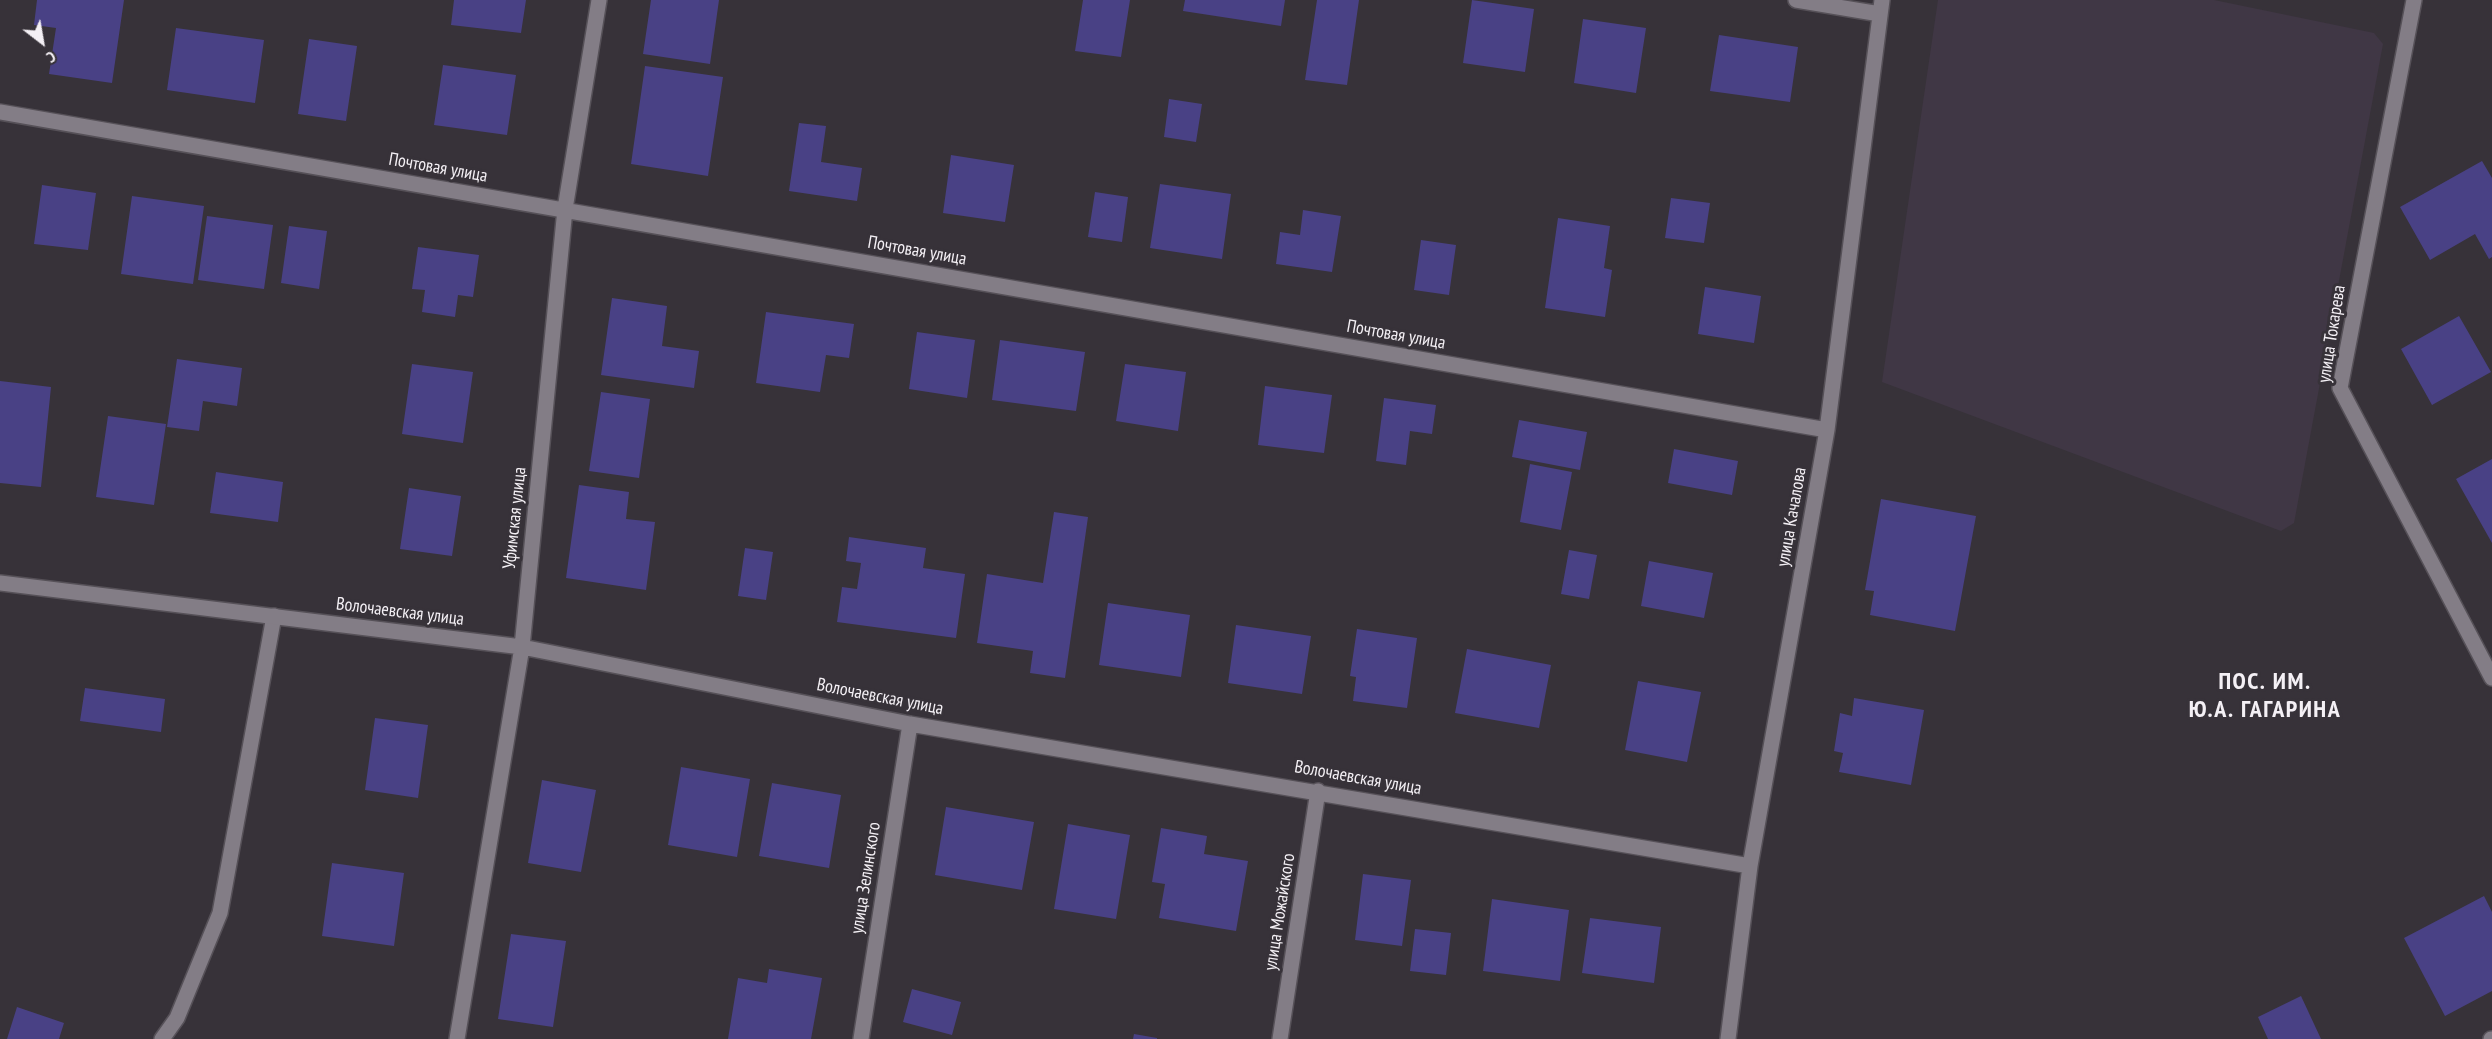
<!DOCTYPE html>
<html>
<head>
<meta charset="utf-8">
<style>
  body { margin:0 }
  #map { position:relative; width:2492px; height:1039px; overflow:hidden; background:#373239; font-family:"PT Sans Narrow",sans-serif }
  canvas { display:block }
  .north { position:absolute; left:12px; top:12px; width:60px; height:60px; -webkit-text-stroke:4px #373239; paint-order:stroke; rotate:149deg; font-size:16px; font-weight:700; line-height:24px; text-align:center; color:#f4f0f5 }
  .north::after { content:''; display:block; margin:auto; width:21px; height:27px; background:#f4f0f5; clip-path:polygon(50% 0,100% 100%,50% 72%,0 100%) }
</style>
</head>
<body>
<div id="map">
<canvas width="2492" height="1039"></canvas>
<div class="north">С</div>
</div>
<script>
const ctx = document.querySelector('canvas').getContext('2d');
ctx.lineJoin = 'round';
function fill(path, color) { ctx.fillStyle = color; ctx.fill(path, 'evenodd'); }
const shape = rows => new Path2D(rows.map(r => 'M' + r).join(''));
function strokePath(path, color, width, dash) { ctx.strokeStyle = color; ctx.lineWidth = width; ctx.lineCap = dash ? 'butt' : 'round'; ctx.setLineDash(dash || []); ctx.stroke(path); }
function drawText(font, color, halo, rows, align = 'center') {
  ctx.font = font + ' "PT Sans Narrow",sans-serif'; ctx.lineWidth = 6; ctx.setLineDash([]); ctx.textBaseline = 'middle'; ctx.strokeStyle = halo; ctx.fillStyle = color; for (const [text, x, y, turn = 0] of rows) {
    ctx.save(); ctx.translate(x, y); ctx.rotate((+turn || 0) * Math.PI / 180); ctx.textAlign = isNaN(turn) ? turn : align; if (halo) ctx.strokeText(text, 0, 0); ctx.fillText(text, 0, 0); ctx.restore();
  }
}
fill(shape([
  [1938,0,2214,0,2374,33,2383,44,2294,523,2281,531,1882,382]
]), '#403745');
fill(shape([
  [37,0,124,0,112,83,49,74,56,28,34,25],
  [454,0,526,0,521,33,451,25],
  [651,0,719,0,710,64,643,54],
  [1083,0,1130,0,1121,57,1075,51],
  [1185,0,1285,0,1281,26,1183,11],
  [1317,0,1359,0,1347,85,1305,80],
  [1472,0,1534,9,1525,72,1463,63],
  [1583,19,1646,28,1636,93,1574,83],
  [176,28,264,40,255,103,167,90],
  [1719,35,1798,47,1790,102,1710,91],
  [309,39,357,46,346,121,298,114],
  [443,65,516,75,507,135,434,125],
  [645,66,723,77,708,176,631,164],
  [1169,99,1202,104,1196,142,1164,137],
  [799,123,826,126,821,162,862,168,857,201,789,191],
  [951,155,1014,165,1005,222,943,213],
  [2482,161,2492,178,2492,257,2489,259,2475,234,2430,260,2400,207],
  [1160,184,1231,194,1222,259,1150,248],
  [42,185,96,193,88,250,34,244],
  [1095,192,1128,197,1122,242,1088,237],
  [132,196,204,206,193,284,121,274],
  [1671,198,1710,203,1704,243,1665,238],
  [1303,210,1341,216,1332,272,1276,264,1280,232,1300,235],
  [207,216,273,225,264,289,198,280],
  [1558,218,1610,226,1604,268,1612,270,1605,317,1545,308],
  [289,226,327,231,319,289,281,283],
  [1421,240,1456,245,1449,295,1414,290],
  [418,247,479,255,473,297,458,295,455,317,422,312,425,290,412,289],
  [1705,287,1761,296,1754,343,1698,334],
  [612,298,667,306,662,346,699,351,694,388,601,375],
  [766,312,854,324,849,358,826,355,820,392,756,383],
  [2459,316,2491,372,2432,405,2401,349],
  [917,332,975,340,967,398,909,389],
  [1000,340,1085,352,1076,411,992,400],
  [177,359,242,368,237,406,203,401,199,431,167,427],
  [412,364,473,372,463,443,402,434],
  [1125,364,1186,372,1178,431,1116,421],
  [0,381,51,387,41,487,0,483],
  [1265,386,1332,395,1324,453,1258,445],
  [601,392,650,399,639,478,589,471],
  [1384,398,1436,405,1432,434,1410,431,1406,465,1376,461],
  [108,416,166,424,154,505,96,497],
  [1519,420,1587,432,1580,470,1512,457],
  [1674,449,1738,461,1732,495,1668,483],
  [2492,459,2492,543,2456,479],
  [1530,464,1572,472,1561,530,1520,522],
  [216,472,283,482,278,522,210,513],
  [579,485,629,492,626,519,655,522,646,590,566,578],
  [409,488,461,496,452,556,400,549],
  [1881,499,1976,516,1955,631,1870,615,1874,591,1865,590],
  [1054,512,1088,517,1065,678,1030,673,1033,651,977,643,987,574,1043,583],
  [849,537,926,548,923,568,965,574,956,638,837,622,842,587,857,589,861,563,846,561],
  [745,548,773,552,766,600,738,596],
  [1569,550,1597,555,1589,599,1561,594],
  [1649,561,1713,573,1704,618,1641,606],
  [1108,603,1190,615,1181,677,1099,665],
  [1236,625,1311,636,1302,694,1228,683],
  [1357,629,1417,638,1407,708,1353,701,1356,677,1350,676],
  [1467,649,1551,665,1539,728,1455,713],
  [1638,681,1701,692,1687,762,1625,750],
  [85,688,165,699,161,732,80,721],
  [1854,698,1924,710,1911,785,1839,772,1843,753,1834,751,1840,713,1852,716],
  [375,718,428,725,418,798,365,790],
  [681,767,750,779,737,857,668,845],
  [542,780,596,790,581,872,528,863],
  [772,783,841,795,829,868,759,856],
  [946,807,1034,822,1022,890,935,875],
  [1068,824,1130,835,1116,919,1054,909],
  [1161,828,1207,836,1204,854,1248,861,1236,931,1159,918,1165,884,1152,882],
  [332,863,404,873,394,946,322,936],
  [1363,874,1411,880,1402,946,1355,940],
  [2484,896,2492,912,2492,991,2445,1016,2404,938],
  [1492,899,1569,910,1560,981,1483,971],
  [1590,918,1661,927,1654,983,1582,973],
  [1415,929,1451,933,1446,975,1410,971],
  [511,934,566,941,553,1027,498,1019],
  [769,969,822,978,811,1039,728,1039,738,978,767,983],
  [912,989,961,1002,952,1035,903,1022],
  [2301,996,2321,1039,2268,1039,2258,1017],
  [17,1007,64,1023,59,1039,7,1039],
  [1134,1034,1157,1038,1157,1039,1133,1039]
]), '#494185');
const lane = shape([
  [162,1039,177,1018,220,913,274,616]
]);
const street = shape([
  [1796,0,1880,14],
  [2414,0,2340,388,2492,678],
  [0,112,1827,430],
  [0,583,522,647,910,724,1750,866],
  [457,1039,522,647,565,209,599,0],
  [861,1039,910,724],
  [1280,1039,1318,791],
  [1728,1039,1750,866,1827,430,1882,0],
  [2491,1039,2492,1039]
]);
strokePath(lane, '#565158', 18);
strokePath(street, '#565158', 18);
strokePath(lane, '#837d86', 15);
strokePath(street, '#837d86', 15);
drawText('18px', '#f4f0f5', '#373239', [
  ["Почтовая улица",438,168,10],
  ["Почтовая улица",917,251,10],
  ["улица Токарева",2332,334,-81],
  ["Почтовая улица",1396,335,10],
  ["улица Качалова",1792,517,-80],
  ["Уфимская улица",515,518,-84],
  ["Волочаевская улица",400,612,7],
  ["Волочаевская улица",880,697,11],
  ["Волочаевская улица",1358,778,10],
  ["улица Зелинского",866,878,-81],
  ["улица Можайского",1280,912,-81]
]);
ctx.letterSpacing = '1.5px';
drawText('bold 24px', '#f4f0f5', '#373239', [
  ["ПОС. ИМ.",2265,682],
  ["Ю.А. ГАГАРИНА",2265,710]
]);
ctx.letterSpacing = '0px';
</script>
</body>
</html>
